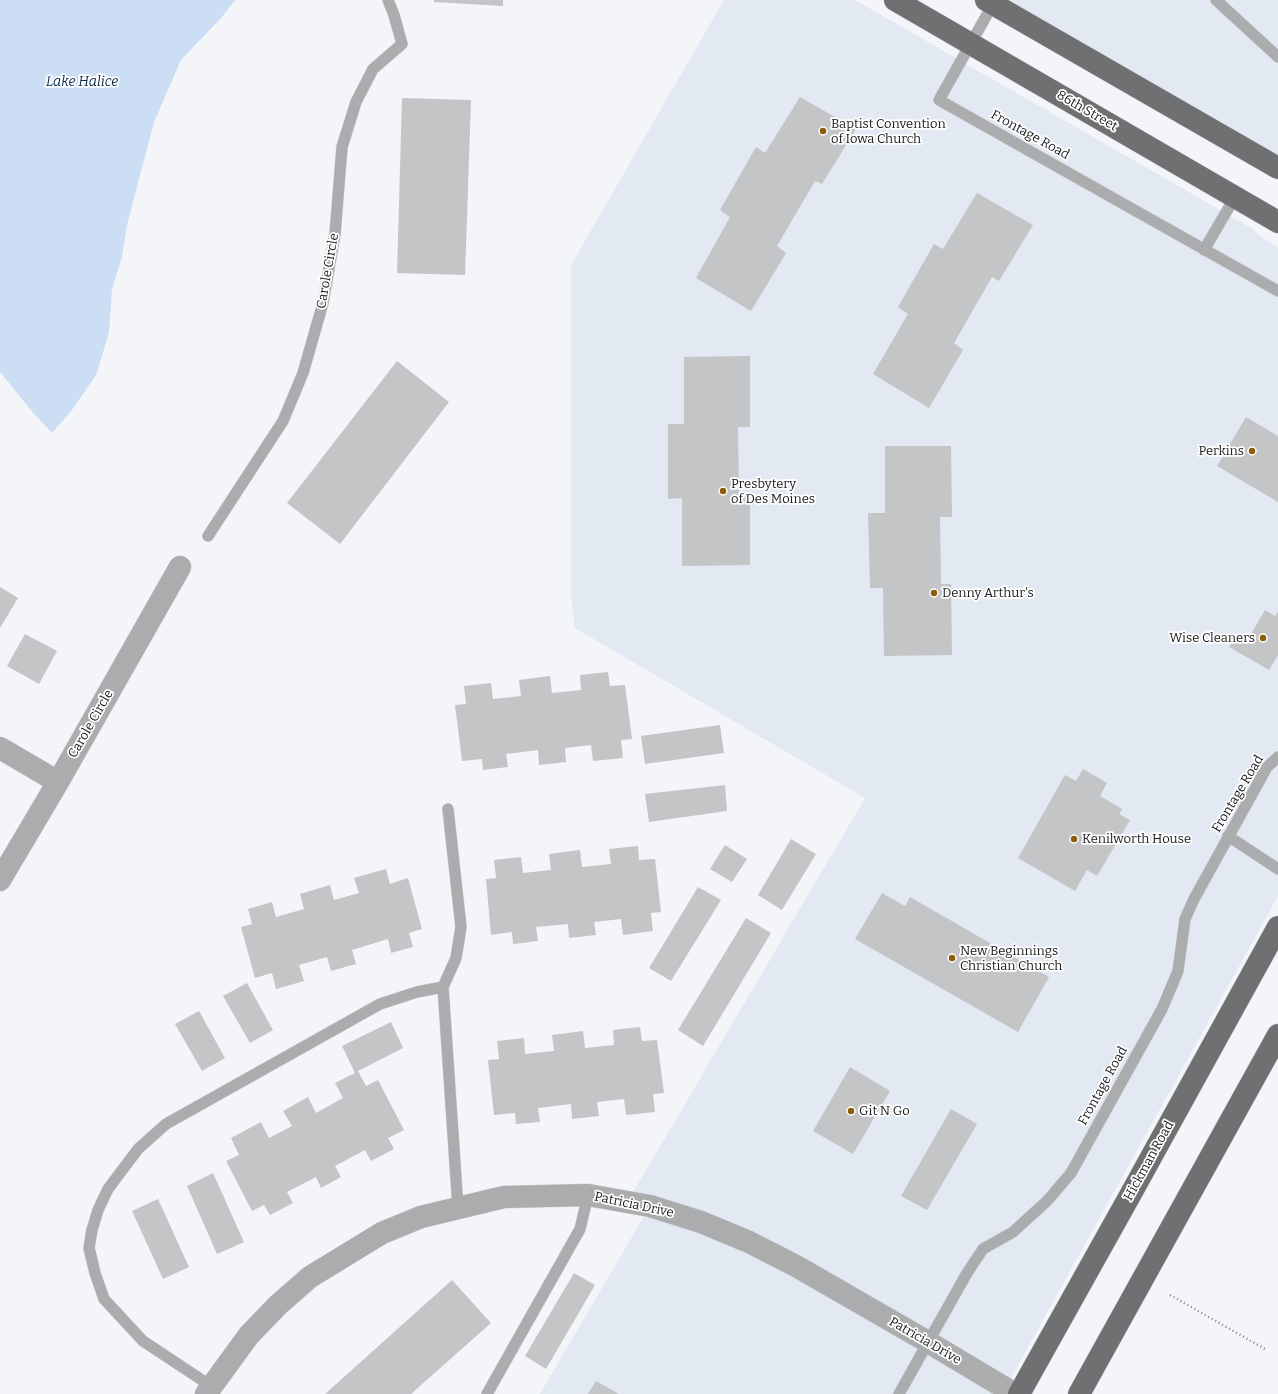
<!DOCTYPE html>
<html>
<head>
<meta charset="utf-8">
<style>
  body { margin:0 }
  canvas { display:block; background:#f3f5f8 }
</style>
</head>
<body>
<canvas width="1278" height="1394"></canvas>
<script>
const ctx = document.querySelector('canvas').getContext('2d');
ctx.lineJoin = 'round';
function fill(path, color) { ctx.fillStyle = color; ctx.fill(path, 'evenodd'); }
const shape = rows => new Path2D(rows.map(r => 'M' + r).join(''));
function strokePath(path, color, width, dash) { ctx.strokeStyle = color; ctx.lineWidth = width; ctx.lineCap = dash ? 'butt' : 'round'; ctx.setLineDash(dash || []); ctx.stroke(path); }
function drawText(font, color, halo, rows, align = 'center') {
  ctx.font = font + ' Bitter,serif'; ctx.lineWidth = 3.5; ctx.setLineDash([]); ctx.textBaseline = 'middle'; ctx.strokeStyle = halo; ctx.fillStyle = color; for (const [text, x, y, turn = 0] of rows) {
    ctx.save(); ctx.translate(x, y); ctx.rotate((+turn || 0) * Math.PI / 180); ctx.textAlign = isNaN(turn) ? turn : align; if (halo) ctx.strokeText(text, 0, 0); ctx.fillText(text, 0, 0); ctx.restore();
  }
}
fill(shape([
  [724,0,855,0,1253,229,1259,235,1278,248,1278,896,1002,1394,540,1394,650,1206,628,1201,865,798,575,628,571,595,571,265],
  [986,0,1278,0,1278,168]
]), '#e2e9f2');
fill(shape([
  [0,0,235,0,222,17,181,60,154,122,127,225,122,257,112,289,109,333,96,375,72,410,52,433,35,415,0,372]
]), '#cbdef4');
fill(shape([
  [434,0,503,0,503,6,434,2],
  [800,97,856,129,822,184,815,181,777,246,786,253,751,311,696,278,730,217,720,210,756,147,765,153],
  [402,98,471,100,465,275,397,273],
  [977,193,1033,225,999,281,992,277,954,343,963,350,929,408,873,374,908,314,898,307,934,244,943,249],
  [750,356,750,427,738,427,739,494,750,494,750,565,682,566,682,498,668,499,668,424,684,424,684,357],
  [397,361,449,402,340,544,287,503],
  [1246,417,1278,436,1278,502,1217,466],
  [885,446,951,446,952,517,940,517,941,584,951,584,952,655,884,656,883,588,870,588,868,513,885,513],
  [0,587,18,598,0,628],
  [1265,610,1275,616,1278,612,1278,655,1269,670,1229,647,1237,635,1247,641],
  [25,634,57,651,39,684,7,666],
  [608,672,610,686,625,685,632,739,621,740,623,758,593,761,591,745,565,748,566,762,539,765,538,750,506,754,508,767,483,770,482,759,462,761,455,705,466,704,464,686,491,683,493,699,521,696,519,680,550,676,552,693,581,690,580,675],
  [720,725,724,753,645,764,641,736],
  [1083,769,1107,783,1100,796,1122,809,1119,814,1130,820,1097,876,1087,870,1075,891,1018,858,1065,775,1076,781],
  [725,785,727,811,649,822,645,794],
  [791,839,816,854,782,910,758,895],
  [725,845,747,859,732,882,710,869],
  [638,846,639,860,655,859,661,912,651,913,653,931,623,935,621,919,594,922,596,935,569,938,568,924,536,927,538,941,513,944,512,932,491,935,486,879,496,878,494,860,521,857,523,873,551,870,549,854,580,850,582,867,611,864,609,849],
  [386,869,390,884,408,878,422,929,409,933,413,947,391,953,388,939,352,950,356,964,331,971,327,957,299,965,304,981,276,989,272,973,255,978,241,927,252,924,248,909,272,902,276,917,304,909,300,894,330,885,334,900,359,893,354,878],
  [698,887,721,900,671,981,649,968],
  [882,893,905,906,910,897,1049,977,1018,1032,855,939],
  [746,918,771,933,703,1046,678,1030],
  [247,983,273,1030,250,1043,223,996],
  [199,1011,225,1058,202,1071,175,1024],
  [391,1022,403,1048,358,1071,366,1086,378,1080,404,1130,388,1138,394,1149,371,1161,365,1150,335,1166,341,1177,321,1188,316,1177,287,1192,293,1203,270,1215,264,1205,252,1211,226,1161,239,1155,231,1138,261,1122,269,1138,292,1126,283,1111,308,1097,316,1113,343,1098,335,1083,355,1073,342,1046],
  [640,1027,642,1041,657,1040,664,1093,653,1094,655,1112,626,1115,624,1099,597,1102,599,1116,572,1119,571,1104,538,1108,540,1122,516,1124,515,1113,494,1115,488,1060,499,1059,497,1041,524,1038,525,1054,554,1051,552,1035,583,1031,585,1048,614,1045,613,1030],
  [850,1067,890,1091,853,1154,813,1131],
  [951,1109,977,1124,927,1210,901,1196],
  [213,1173,244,1242,217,1254,187,1186],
  [158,1199,189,1267,163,1279,132,1211],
  [574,1273,595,1285,546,1369,525,1356],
  [452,1280,491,1323,411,1394,325,1394],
  [596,1381,619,1394,588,1394]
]), '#c3c5c7');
const lane = shape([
  [1216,0,1278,57],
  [993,4,939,100,1278,291],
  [1204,250,1235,197],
  [208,536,283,421,303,373,323,303,335,234,342,147,356,102,373,69,402,44,394,15,388,0],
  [448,809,461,927,456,958,443,987,458,1208],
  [1228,836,1278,869],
  [211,1386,143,1341,104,1299,95,1273,89,1248,92,1230,98,1210,108,1189,138,1149,166,1124,380,1004,417,992,443,987],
  [487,1394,580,1229,588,1195],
  [899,1394,967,1273,983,1249,1013,1232,1047,1201,1071,1173,1162,1009,1178,971,1185,919,1194,899,1267,767,1278,757]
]);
const street = shape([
  [0,748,58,782],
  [0,880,58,782,180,567],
  [206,1394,249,1335,278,1305,310,1277,382,1233,421,1217,504,1197,588,1195,650,1206,701,1222,749,1242,796,1266,928,1342,1015,1394]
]);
const primary = shape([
  [895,0,1278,222],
  [986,0,1278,168],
  [1019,1394,1128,1199,1278,927],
  [1079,1394,1278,1035]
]);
strokePath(lane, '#d0d2d5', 12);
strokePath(street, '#d0d2d5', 23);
strokePath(primary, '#d0d2d5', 23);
strokePath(shape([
  [1170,1295,1265,1349]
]), '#818284', 2.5, [1, 3]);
strokePath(lane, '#abacad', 11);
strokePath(street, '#abacad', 22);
strokePath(primary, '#6e7072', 22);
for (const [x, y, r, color] of [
  [823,131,4,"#8e5d09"],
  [1252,451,4,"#8e5d09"],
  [723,491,4,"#8e5d09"],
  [934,593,4,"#8e5d09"],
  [1263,638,4,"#8e5d09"],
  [1074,839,4,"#8e5d09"],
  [952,958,4,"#8e5d09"],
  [851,1111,4,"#8e5d09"]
]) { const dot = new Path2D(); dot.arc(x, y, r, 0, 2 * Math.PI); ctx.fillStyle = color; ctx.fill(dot); strokePath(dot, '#fff', 1.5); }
drawText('13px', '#1a1b1c', '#fff', [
  ["86th Street",1087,111,30],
  ["Frontage Road",1030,135,29],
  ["Carole Circle",328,271,-80],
  ["Carole Circle",91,724,-60],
  ["Frontage Road",1238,794,-59],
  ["Frontage Road",1103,1086,-61],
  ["Hickman Road",1149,1161,-61],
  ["Patricia Drive",634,1205,12],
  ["Patricia Drive",925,1341,30]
]);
drawText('13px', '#1a1b1c', '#fff', [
  ["Baptist Convention",831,124],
  ["of Iowa Church",831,139],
  ["Perkins",1244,451,"right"],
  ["Presbytery",731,484],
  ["of Des Moines",731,499],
  ["Denny Arthur's",942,593],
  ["Wise Cleaners",1255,638,"right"],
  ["Kenilworth House",1082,839],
  ["New Beginnings",960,951],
  ["Christian Church",960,966],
  ["Git N Go",859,1111]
], 'left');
drawText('italic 14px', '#0c2d4f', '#fff', [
  ["Lake Halice",82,82]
]);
</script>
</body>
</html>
